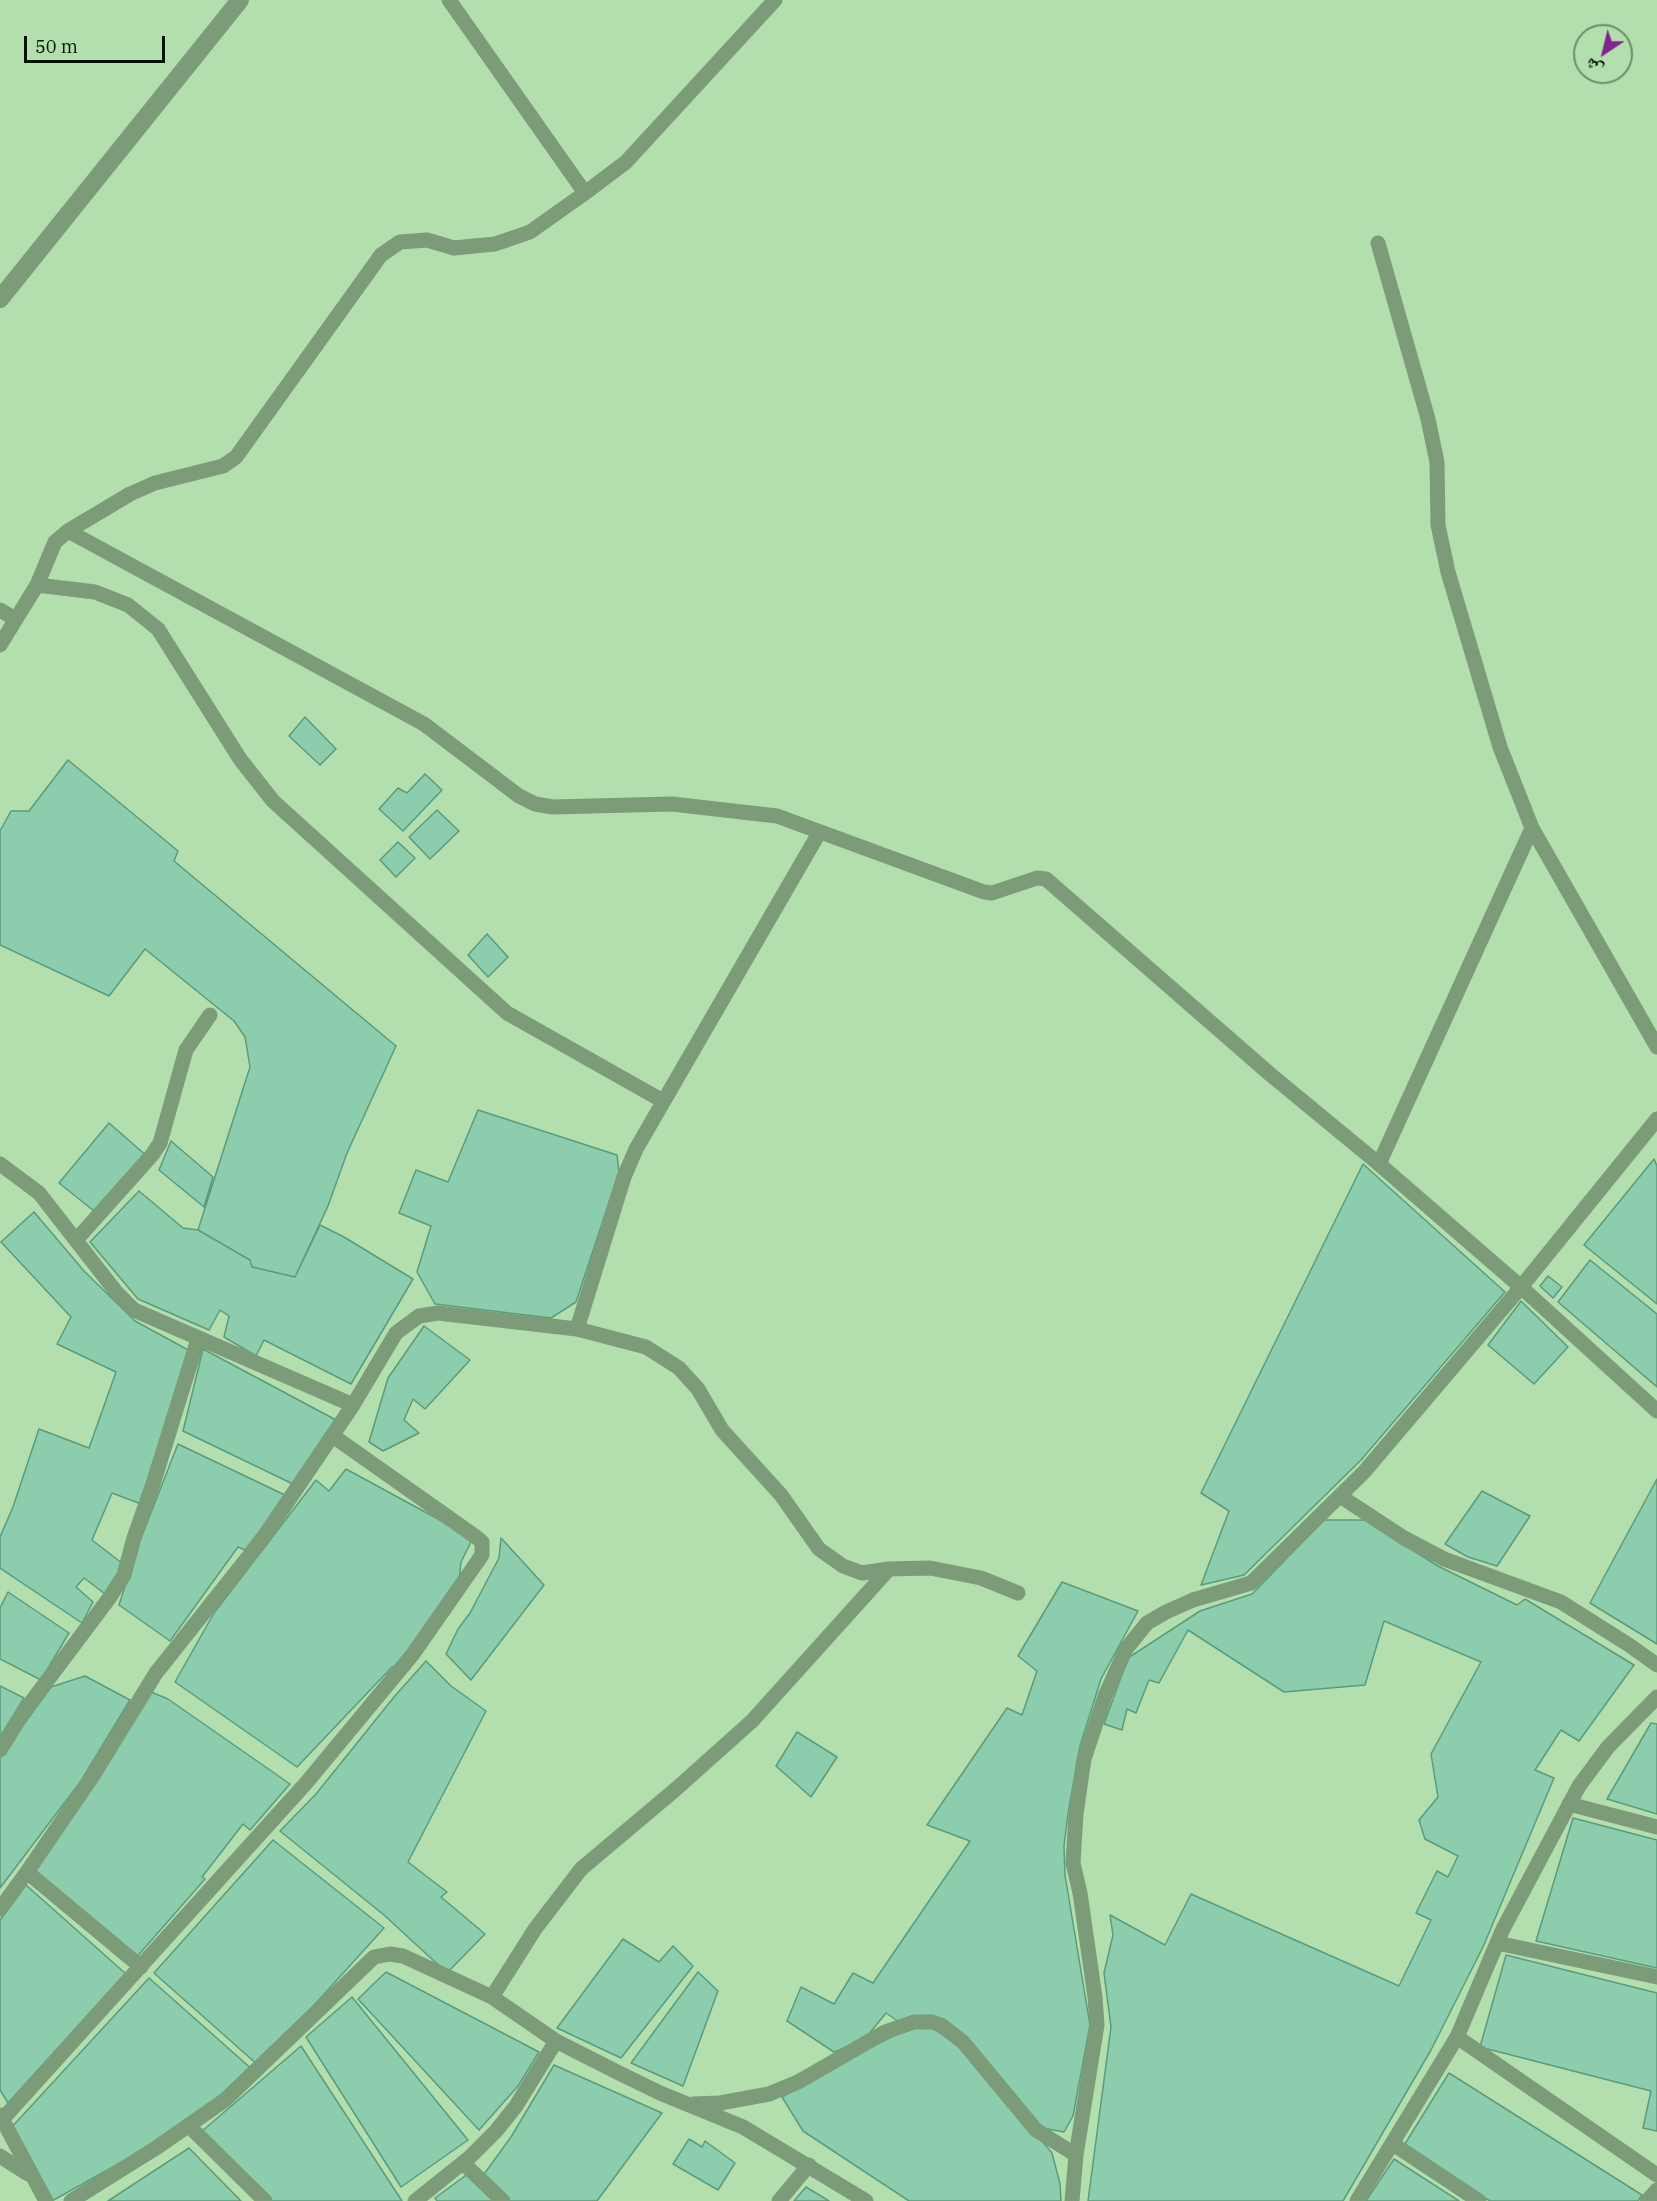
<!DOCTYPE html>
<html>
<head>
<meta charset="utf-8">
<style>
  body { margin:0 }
  #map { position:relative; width:1657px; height:2201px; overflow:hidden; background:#b3dfae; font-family:"IBM Plex Serif","Noto Naskh Arabic",serif }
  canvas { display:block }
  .north { position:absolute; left:1573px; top:24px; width:60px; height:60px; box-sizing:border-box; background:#b3dfae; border:2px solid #6d8d6a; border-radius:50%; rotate:215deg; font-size:16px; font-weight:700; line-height:24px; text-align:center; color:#031103 }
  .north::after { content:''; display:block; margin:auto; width:21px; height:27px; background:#822490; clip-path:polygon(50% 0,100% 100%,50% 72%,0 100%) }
  .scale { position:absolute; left:24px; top:36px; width:141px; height:27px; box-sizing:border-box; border:3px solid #031103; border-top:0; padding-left:8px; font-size:18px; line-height:21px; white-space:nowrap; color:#031103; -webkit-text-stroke:4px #b3dfae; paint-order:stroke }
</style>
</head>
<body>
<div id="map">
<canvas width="1657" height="2201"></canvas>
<div class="north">ش</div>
<div class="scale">50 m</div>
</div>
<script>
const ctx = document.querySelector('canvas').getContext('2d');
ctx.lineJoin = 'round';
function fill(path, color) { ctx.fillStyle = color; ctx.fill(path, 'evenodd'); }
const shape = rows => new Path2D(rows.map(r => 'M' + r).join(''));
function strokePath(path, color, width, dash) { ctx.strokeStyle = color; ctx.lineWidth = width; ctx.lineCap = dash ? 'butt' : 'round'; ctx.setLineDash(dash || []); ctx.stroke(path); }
const building = shape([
  [305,717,336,749,320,765,289,736,305,717],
  [68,760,178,851,174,861,396,1046,347,1153,328,1206,295,1277,252,1267,250,1260,198,1230,250,1067,245,1037,234,1021,145,949,109,996,0,945,0,831,11,811,29,811,68,760],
  [425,774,442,790,403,831,379,809,398,788,407,793,425,774],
  [437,810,459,831,430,859,409,837,437,810],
  [398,842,415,858,396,877,380,860,398,842],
  [487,934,508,957,488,977,468,955,487,934],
  [478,1110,617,1155,619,1172,576,1302,551,1318,435,1304,417,1272,431,1226,399,1213,416,1170,448,1182,478,1110],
  [109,1123,148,1157,94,1211,59,1183,109,1123],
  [171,1141,213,1177,204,1207,159,1170,171,1141],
  [1654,1159,1657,1166,1657,1304,1584,1245,1654,1159],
  [1363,1164,1505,1292,1361,1460,1244,1575,1201,1585,1229,1511,1201,1493,1363,1164],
  [139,1191,183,1228,198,1230,250,1260,252,1267,295,1277,320,1225,344,1237,413,1279,351,1384,264,1340,256,1356,224,1337,229,1316,220,1310,209,1330,138,1299,90,1242,139,1191],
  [34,1212,84,1271,135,1321,190,1351,141,1504,112,1493,92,1540,127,1567,109,1597,84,1578,76,1587,93,1602,82,1623,0,1568,0,1537,13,1507,39,1429,89,1448,116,1372,57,1344,71,1317,1,1242,34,1212],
  [1590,1260,1657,1314,1657,1387,1558,1302,1590,1260],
  [1548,1276,1562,1287,1553,1298,1540,1286,1548,1276],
  [1521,1301,1568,1347,1534,1384,1488,1345,1521,1301],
  [424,1326,470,1360,425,1409,413,1399,404,1420,419,1433,383,1451,369,1442,388,1378,424,1326],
  [203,1349,336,1420,295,1485,183,1431,203,1349],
  [178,1444,287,1496,245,1550,238,1547,170,1641,119,1605,139,1543,178,1444],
  [346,1469,473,1538,461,1562,459,1582,398,1669,392,1667,297,1767,175,1682,214,1613,316,1480,329,1491,346,1469],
  [1657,1479,1657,1644,1590,1603,1657,1479],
  [1482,1491,1530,1516,1497,1566,1468,1557,1445,1544,1482,1491],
  [1324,1520,1365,1520,1436,1565,1517,1605,1525,1599,1634,1665,1579,1741,1561,1730,1535,1770,1554,1778,1483,1947,1431,2050,1343,2201,1088,2201,1111,2027,1104,1973,1113,1935,1110,1915,1165,1945,1191,1894,1399,1986,1431,1920,1416,1913,1437,1871,1448,1877,1458,1856,1425,1839,1419,1820,1438,1797,1431,1754,1481,1662,1384,1621,1365,1685,1284,1692,1188,1630,1159,1683,1149,1680,1136,1713,1127,1709,1122,1730,1104,1724,1128,1658,1200,1611,1252,1594,1324,1520],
  [501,1538,544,1585,471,1680,446,1654,458,1629,470,1613,499,1558,501,1538],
  [1062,1582,1138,1611,1101,1679,1080,1746,1068,1814,1064,1846,1065,1875,1090,2025,1073,2116,1064,2132,1037,2127,938,2019,899,2022,886,2013,864,2040,834,2052,787,2021,801,1987,834,2004,853,1973,873,1983,970,1841,927,1825,1007,1708,1022,1715,1037,1671,1018,1656,1062,1582],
  [8,1592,69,1633,41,1680,0,1659,0,1608,8,1592],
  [426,1661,451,1686,486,1711,408,1862,447,1892,441,1897,485,1934,447,1973,384,1915,280,1831,316,1794,394,1697,426,1661],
  [85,1676,130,1700,81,1781,0,1888,0,1757,51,1687,85,1676],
  [0,1686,24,1698,0,1737,0,1686],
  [151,1692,168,1699,290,1784,250,1830,243,1824,202,1877,205,1879,135,1959,34,1870,151,1692],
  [1651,1723,1657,1724,1657,1814,1607,1799,1651,1723],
  [797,1732,837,1757,811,1797,776,1766,797,1732],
  [1573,1818,1657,1840,1657,1968,1536,1941,1573,1818],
  [273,1840,384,1928,259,2066,154,1973,273,1840],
  [26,1885,126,1974,8,2103,0,2090,0,1920,26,1885],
  [623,1939,659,1962,673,1946,693,1966,621,2058,557,2028,623,1939],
  [1506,1955,1657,1993,1657,2131,1643,2128,1651,2091,1480,2047,1506,1955],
  [386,1972,539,2052,518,2086,479,2130,358,1999,386,1972],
  [698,1972,718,1991,683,2086,631,2063,698,1972],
  [149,1978,254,2071,188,2125,52,2201,10,2129,149,1978],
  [352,1997,468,2140,401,2187,306,2037,352,1997],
  [922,2022,965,2048,1052,2153,1060,2184,1061,2201,909,2201,803,2131,782,2097,867,2049,922,2022],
  [301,2046,402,2201,268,2201,201,2132,301,2046],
  [554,2065,662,2113,597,2201,508,2201,482,2177,511,2137,554,2065],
  [1449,2073,1642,2195,1638,2201,1490,2201,1403,2147,1449,2073],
  [689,2139,702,2147,705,2141,735,2163,718,2190,673,2164,689,2139],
  [189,2148,241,2201,108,2201,189,2148],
  [1394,2159,1459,2201,1366,2201,1394,2159],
  [469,2173,496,2201,437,2201,435,2198,469,2173],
  [806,2187,829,2201,794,2201,806,2187]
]);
fill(building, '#8ccdad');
strokePath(building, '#5a9b7c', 1.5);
strokePath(shape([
  [449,0,585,193,626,162,775,0],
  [1378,243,1428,419,1437,462,1438,525,1448,572,1500,747,1532,828,1657,1047],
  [68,531,130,494,155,483,223,466,236,457,381,255,400,242,427,240,454,248,495,244,530,232,585,193],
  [37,585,95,592,128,605,158,629,240,759,273,801,507,1013,663,1101],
  [0,610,15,619],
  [0,645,37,585,55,542,68,531,424,724,519,796,535,804,553,807,672,804,777,816,984,892,992,893,1037,878,1046,879,1271,1075,1379,1164,1521,1287,1657,1411],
  [0,1164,39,1193,117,1293,134,1310,353,1405],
  [1379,1164,1532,828],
  [77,1239,152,1155,160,1143,186,1050,210,1015],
  [577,1329,624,1177,636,1149,819,833],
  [1340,1496,1404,1538,1444,1559,1561,1602,1629,1645,1657,1665],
  [0,1750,23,1713,110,1597,124,1575,134,1538,153,1484,198,1339],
  [1569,1804,1657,1827],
  [27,1872,94,1774,156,1673,261,1541,353,1405,396,1333,419,1316,438,1313,577,1329,646,1347,679,1368,698,1389,722,1430,781,1495,819,1549,843,1566,862,1573,889,1569,930,1568,981,1578,1018,1593],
  [0,1909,27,1872,141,1967],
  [1497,1943,1657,1977],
  [492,1997,535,1929,581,1869,676,1789,752,1721,889,1569],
  [1457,2037,1657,2175],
  [693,2104,720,2103,769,2094,798,2082,885,2032,914,2022,932,2022,941,2025,963,2042,1036,2130,1076,2155],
  [0,2115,46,2201],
  [0,2122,307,1782,413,1654,482,1555,482,1542,476,1537,333,1436],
  [189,2126,265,2201],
  [1393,2144,1479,2201],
  [0,2156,28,2174],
  [463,2163,503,2201],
  [71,2201,156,2148,225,2100,374,1957,390,1954,403,1956,492,1997,556,2041,619,2073,660,2093,743,2127,866,2201],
  [415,2201,470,2157,496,2131,516,2106,556,2041],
  [779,2201,809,2165],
  [1072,2201,1076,2155,1097,2025,1095,1997,1080,1893,1073,1863,1076,1814,1084,1759,1105,1696,1126,1649,1147,1623,1166,1612,1193,1600,1251,1583,1364,1472,1521,1287,1657,1119],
  [1357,2201,1457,2037,1503,1929,1579,1786,1608,1747,1657,1697],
  [1647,2201,1657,2190]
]), '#7c9b79', 15);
strokePath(shape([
  [0,299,240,0]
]), '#7c9b79', 18);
</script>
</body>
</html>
